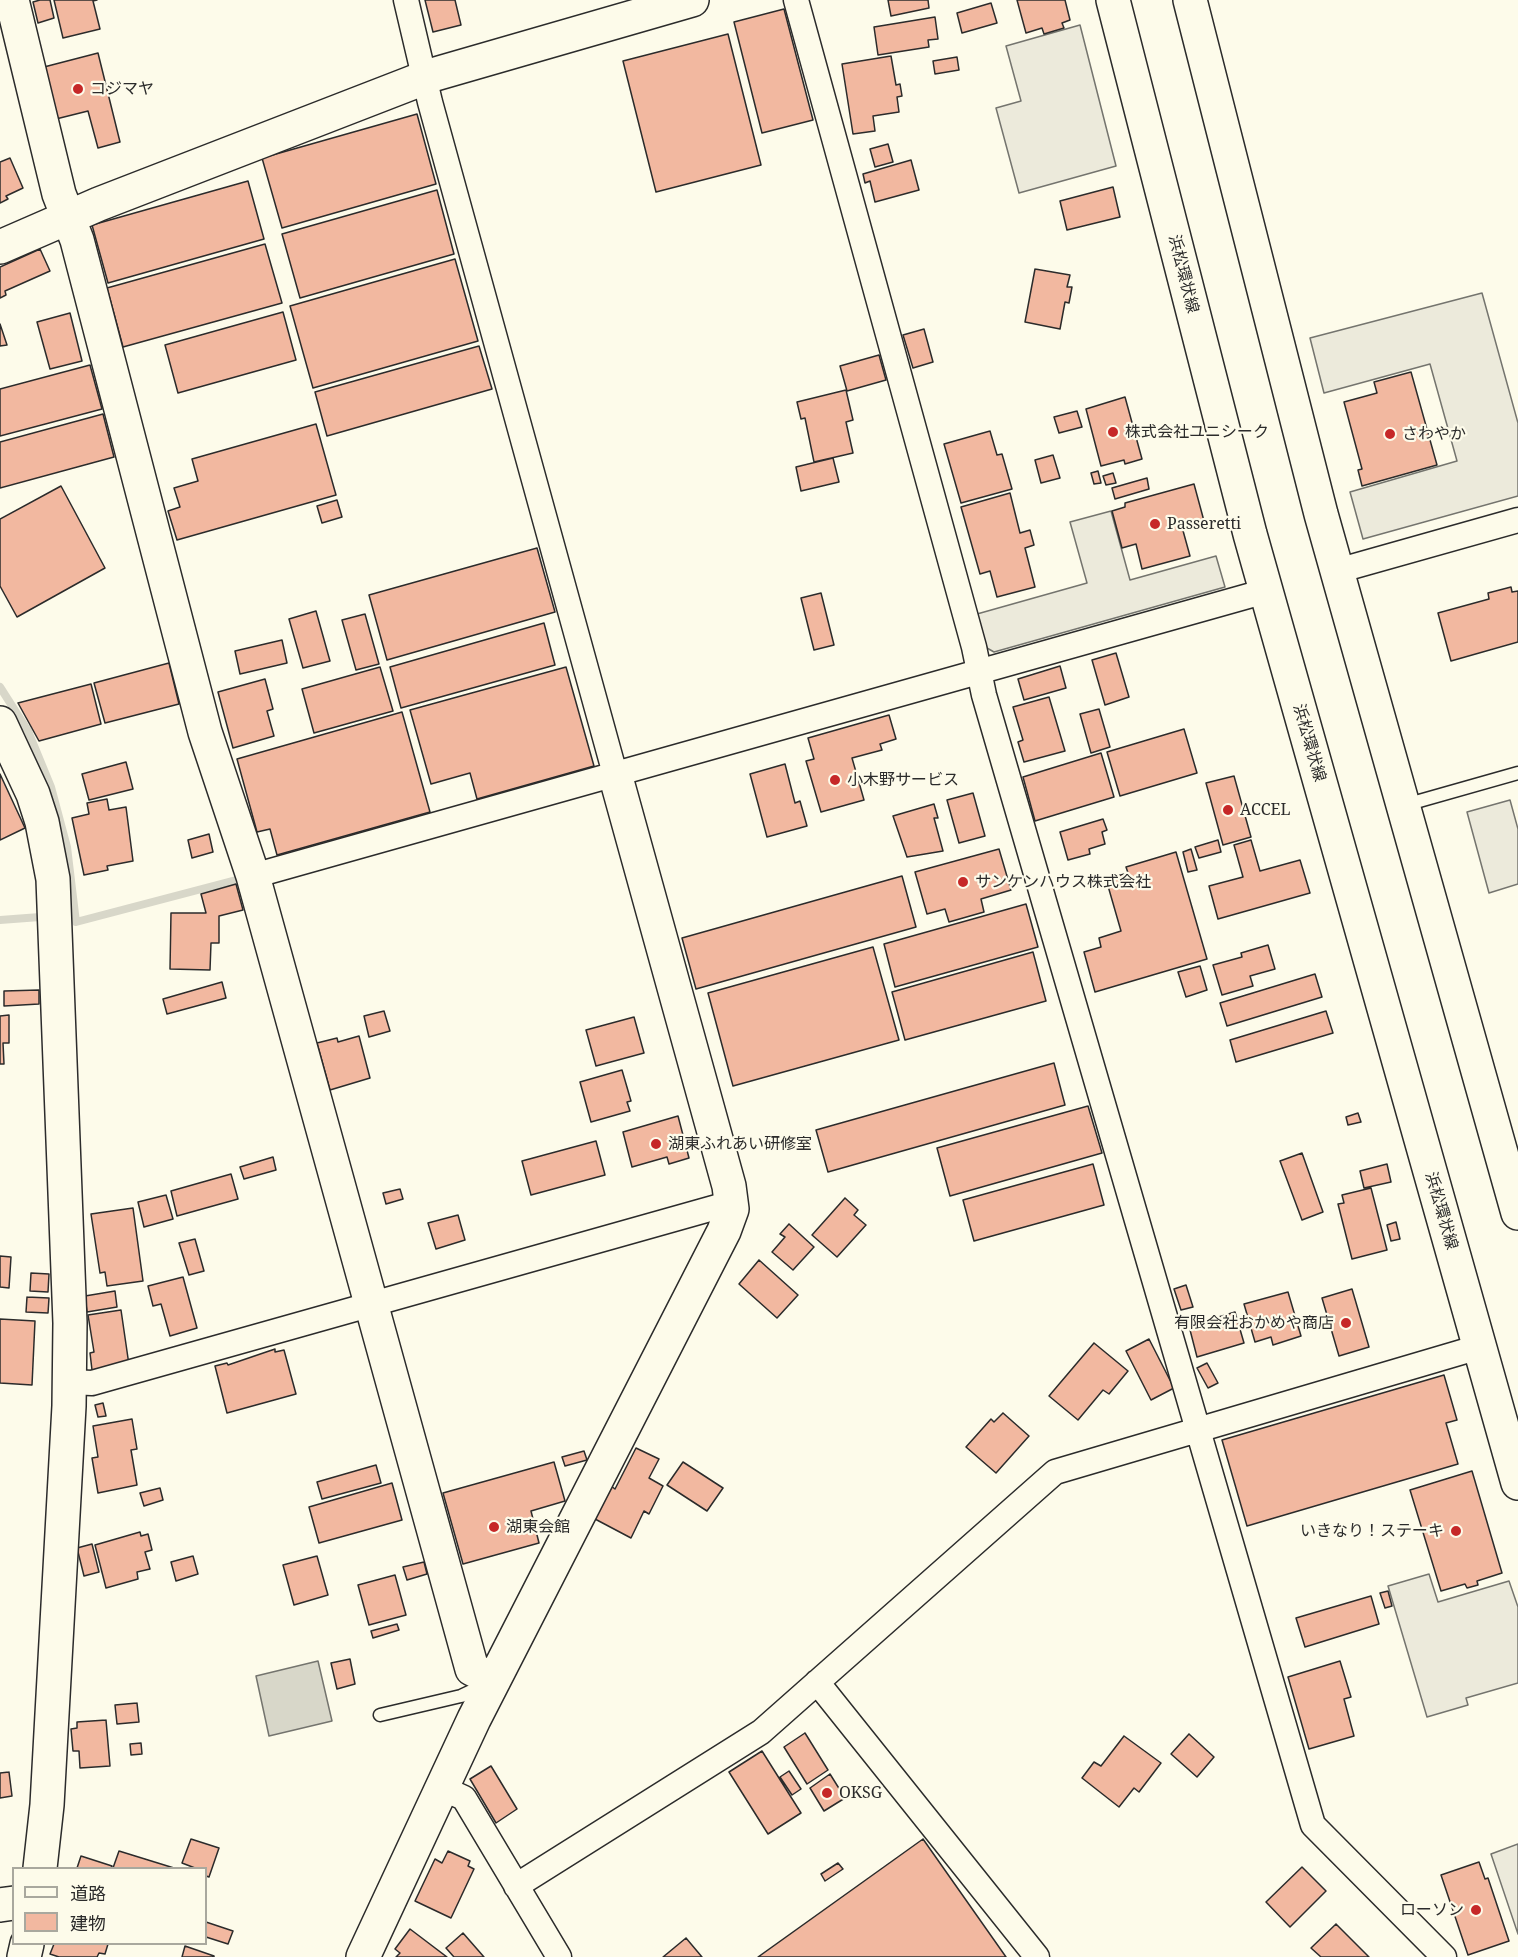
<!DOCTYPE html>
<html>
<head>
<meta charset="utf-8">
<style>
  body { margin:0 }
  #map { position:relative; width:1518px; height:1957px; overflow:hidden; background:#fdfbea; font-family:"Noto Serif","Noto Sans JP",serif }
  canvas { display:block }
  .legend { position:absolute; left:12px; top:1867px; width:195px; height:78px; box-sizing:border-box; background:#fdfbea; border:2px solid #a9a89e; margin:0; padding:8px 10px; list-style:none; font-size:18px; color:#2b2b2b }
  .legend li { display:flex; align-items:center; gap:12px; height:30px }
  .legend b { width:30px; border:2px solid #a9a89e }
</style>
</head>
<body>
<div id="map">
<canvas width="1518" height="1957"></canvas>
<ul class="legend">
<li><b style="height:8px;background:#fdfbea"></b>道路</li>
<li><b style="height:16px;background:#f2b8a0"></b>建物</li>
</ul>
</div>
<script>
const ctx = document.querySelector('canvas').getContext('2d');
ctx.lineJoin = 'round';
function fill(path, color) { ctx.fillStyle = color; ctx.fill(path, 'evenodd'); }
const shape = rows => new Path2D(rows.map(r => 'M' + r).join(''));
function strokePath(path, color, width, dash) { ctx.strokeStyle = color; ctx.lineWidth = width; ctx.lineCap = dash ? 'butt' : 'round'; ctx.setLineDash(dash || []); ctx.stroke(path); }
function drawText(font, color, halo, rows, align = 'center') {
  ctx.font = font + ' "Noto Serif","Noto Sans JP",serif'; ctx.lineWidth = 4.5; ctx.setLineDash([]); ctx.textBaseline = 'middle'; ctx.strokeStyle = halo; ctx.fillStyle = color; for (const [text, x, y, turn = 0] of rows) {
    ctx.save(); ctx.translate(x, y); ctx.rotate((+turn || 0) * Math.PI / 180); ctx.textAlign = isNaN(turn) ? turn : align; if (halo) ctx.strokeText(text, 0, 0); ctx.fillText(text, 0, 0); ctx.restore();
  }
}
const parking = shape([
  [1080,25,1116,166,1019,193,996,108,1021,101,1006,46,1080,25],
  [1482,293,1518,423,1518,496,1363,539,1350,492,1457,461,1430,364,1324,393,1310,338,1482,293],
  [1111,511,1130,580,1216,556,1225,587,994,652,987,648,977,614,1087,583,1070,522,1111,511],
  [1510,800,1518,829,1518,884,1489,893,1467,812,1510,800],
  [1429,1574,1438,1602,1509,1581,1518,1607,1518,1683,1466,1698,1468,1705,1427,1717,1388,1586,1429,1574],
  [1518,1844,1518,1934,1491,1854,1518,1844]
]);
fill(parking, '#eceadb');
strokePath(parking, '#74746e', 1.5);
const water = shape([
  [318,1661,332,1721,269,1736,256,1676,318,1661]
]);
fill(water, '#d8d7c9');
strokePath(water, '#74746e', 1.5);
strokePath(shape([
  [0,687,28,731,51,787,67,847,75,914,73,914],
  [75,914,76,922,236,880],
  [0,920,40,917]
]), '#d8d7c9', 8);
const building = shape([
  [40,0,50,0,54,18,38,23,33,2,40,0],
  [54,0,97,0,93,1,100,29,63,38,54,0],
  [425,0,455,0,461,25,433,32,425,0],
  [888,0,928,0,929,8,891,16,888,0],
  [1017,0,1065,0,1070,20,1062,23,1064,28,1044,34,1042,28,1026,33,1017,0],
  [991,3,997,23,962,33,957,13,991,3],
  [784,9,813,120,762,133,734,22,784,9],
  [935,17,938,39,928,40,929,47,878,55,874,27,935,17],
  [728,34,761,165,656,192,623,61,728,34],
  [98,53,120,142,98,148,88,111,56,119,44,67,98,53],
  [891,56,896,85,900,84,902,96,897,97,899,112,873,116,875,131,853,134,842,64,891,56],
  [957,57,959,70,935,74,933,61,957,57],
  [417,114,436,184,282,228,262,158,417,114],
  [888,144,893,162,875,167,870,149,888,144],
  [10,158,23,188,6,196,8,199,0,203,0,162,10,158],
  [911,160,919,190,875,202,870,181,865,183,863,174,911,160],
  [248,181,264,239,108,283,92,225,248,181],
  [1113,187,1120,217,1067,230,1060,201,1113,187],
  [437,190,454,254,300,298,282,234,437,190],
  [265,244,282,303,123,347,107,288,265,244],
  [40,249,50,271,5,291,6,295,0,298,0,267,40,249],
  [455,259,478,341,313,388,290,306,455,259],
  [1035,269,1070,275,1067,287,1072,287,1069,303,1065,302,1060,329,1025,322,1035,269],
  [283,312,296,360,178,393,165,345,283,312],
  [70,313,82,361,50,369,37,322,70,313],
  [0,324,7,345,0,346,0,324],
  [924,329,933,362,913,368,903,335,924,329],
  [479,346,492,389,327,436,315,392,479,346],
  [879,355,886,380,847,391,840,366,879,355],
  [90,365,102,409,0,436,0,389,90,365],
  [1411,372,1437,465,1362,486,1358,470,1362,469,1344,402,1377,393,1374,382,1411,372],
  [846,390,853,420,846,422,853,453,814,462,805,418,801,419,797,402,846,390],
  [1125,397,1142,459,1125,464,1124,460,1101,466,1086,409,1125,397],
  [1077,411,1082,427,1059,433,1054,417,1077,411],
  [103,414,114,457,0,488,0,442,103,414],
  [316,424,336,495,177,540,168,511,180,507,174,488,198,481,192,459,316,424],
  [990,431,997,455,1002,454,1012,489,961,503,944,444,990,431],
  [1053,455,1060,478,1041,483,1035,460,1053,455],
  [833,458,839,482,801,491,796,467,833,458],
  [1098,471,1101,483,1094,484,1091,473,1098,471],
  [1113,473,1116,483,1106,485,1103,476,1113,473],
  [1147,478,1149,489,1115,499,1112,488,1147,478],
  [1194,484,1204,521,1182,527,1190,556,1142,569,1136,544,1122,548,1112,511,1125,507,1125,503,1194,484],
  [61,486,105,568,17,617,0,586,0,519,61,486],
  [1010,493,1020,533,1030,530,1034,545,1025,548,1035,587,997,597,990,571,980,574,961,507,1010,493],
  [337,500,342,517,322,523,317,506,337,500],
  [537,548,555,612,387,660,369,595,537,548],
  [1511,587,1512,592,1518,591,1518,642,1451,661,1438,613,1489,599,1488,593,1511,587],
  [821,593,834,645,814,650,801,598,821,593],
  [316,611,330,661,303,668,289,619,316,611],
  [365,614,379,664,356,670,342,620,365,614],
  [544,623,555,665,401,708,390,667,544,623],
  [282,640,287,663,240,674,235,651,282,640],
  [1116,653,1129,697,1105,705,1092,660,1116,653],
  [169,663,179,704,105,723,94,683,169,663],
  [1060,666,1066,688,1024,700,1018,679,1060,666],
  [380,667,393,711,314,733,302,689,380,667],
  [566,667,594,766,477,799,470,773,431,784,410,710,566,667],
  [265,679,273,709,267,711,274,736,233,748,218,692,265,679],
  [91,684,101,724,39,741,18,703,91,684],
  [1049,697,1065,751,1024,762,1018,742,1023,740,1013,707,1049,697],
  [1099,709,1110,747,1091,753,1080,714,1099,709],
  [402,712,430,812,277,855,270,829,257,832,237,759,402,712],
  [889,715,896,739,880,744,882,750,852,758,864,800,821,812,806,761,814,759,808,738,889,715],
  [1184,729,1197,773,1120,796,1107,752,1184,729],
  [1101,753,1114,797,1035,821,1023,777,1101,753],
  [126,762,133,789,89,800,82,774,126,762],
  [785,764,795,803,800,801,807,826,767,837,750,774,785,764],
  [0,774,25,828,0,840,0,774],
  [1234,776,1251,837,1223,845,1206,783,1234,776],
  [973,793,985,836,959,843,947,800,973,793],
  [107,799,109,810,126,807,133,861,107,866,108,870,84,875,72,818,89,814,87,803,107,799],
  [934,804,938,818,934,818,943,851,907,857,893,816,934,804],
  [1103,819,1107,830,1102,832,1105,844,1089,849,1090,854,1068,860,1060,832,1103,819],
  [209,834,213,852,192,858,188,840,209,834],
  [1218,840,1221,852,1199,858,1195,847,1218,840],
  [1251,840,1260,871,1300,860,1310,893,1218,919,1209,886,1243,877,1234,845,1251,840],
  [999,849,1011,890,981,899,984,912,949,922,945,909,927,914,915,872,999,849],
  [1191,849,1197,870,1188,872,1183,852,1191,849],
  [1176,852,1207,959,1095,992,1084,952,1101,947,1099,938,1121,931,1106,879,1128,873,1126,867,1176,852],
  [902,876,916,927,696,989,682,938,902,876],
  [236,884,243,910,219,916,219,943,211,943,210,970,170,969,171,913,206,913,201,894,236,884],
  [1026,904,1038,947,895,987,884,944,1026,904],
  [1268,945,1275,969,1250,976,1253,986,1222,995,1213,965,1242,957,1241,953,1268,945],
  [873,947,899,1040,733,1086,708,993,873,947],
  [1033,952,1046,1001,905,1040,892,992,1033,952],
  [1200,966,1207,990,1186,997,1178,972,1200,966],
  [1315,974,1322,997,1227,1026,1220,1003,1315,974],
  [222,982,226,998,167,1014,163,999,222,982],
  [39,990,39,1004,4,1006,4,991,39,990],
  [384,1011,390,1031,369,1037,364,1016,384,1011],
  [1326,1011,1333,1033,1236,1062,1230,1040,1326,1011],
  [9,1015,9,1043,3,1043,4,1064,0,1064,0,1016,9,1015],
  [634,1017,644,1053,596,1066,586,1030,634,1017],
  [359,1036,370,1078,330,1090,317,1043,337,1038,338,1042,359,1036],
  [1054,1063,1065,1105,828,1172,816,1130,1054,1063],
  [622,1070,631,1101,627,1102,630,1111,591,1122,580,1082,622,1070],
  [1088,1106,1102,1153,950,1196,937,1148,1088,1106],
  [1358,1113,1361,1122,1348,1125,1346,1117,1358,1113],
  [678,1116,689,1158,669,1164,667,1157,632,1167,623,1132,678,1116],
  [596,1141,605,1175,531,1195,522,1161,596,1141],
  [1302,1153,1323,1212,1302,1220,1280,1161,1302,1153],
  [273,1157,276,1170,244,1179,240,1167,273,1157],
  [1093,1164,1104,1205,974,1241,963,1200,1093,1164],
  [1387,1164,1391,1182,1364,1188,1360,1171,1387,1164],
  [231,1174,238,1199,177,1216,171,1191,231,1174],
  [1371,1188,1387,1250,1352,1259,1338,1204,1344,1203,1342,1195,1371,1188],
  [400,1189,403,1199,386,1204,383,1193,400,1189],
  [166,1195,173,1219,144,1227,138,1202,166,1195],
  [845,1198,858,1210,854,1215,866,1225,837,1257,812,1235,845,1198],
  [133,1208,143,1281,107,1286,105,1272,100,1273,91,1214,133,1208],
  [458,1215,465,1240,436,1249,428,1223,458,1215],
  [1396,1222,1400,1239,1391,1241,1387,1225,1396,1222],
  [789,1224,814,1247,793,1270,772,1252,785,1237,780,1234,789,1224],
  [195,1239,204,1271,189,1275,179,1243,195,1239],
  [0,1256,11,1257,9,1288,0,1287,0,1256],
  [759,1260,798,1295,777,1318,739,1284,759,1260],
  [31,1273,49,1274,48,1292,30,1291,31,1273],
  [183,1277,197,1328,170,1336,161,1304,153,1306,148,1286,183,1277],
  [1186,1285,1193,1307,1181,1310,1174,1289,1186,1285],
  [1352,1289,1369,1347,1339,1356,1322,1298,1352,1289],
  [115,1291,117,1307,87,1312,85,1296,115,1291],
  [1288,1292,1301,1336,1273,1345,1271,1337,1255,1342,1244,1304,1288,1292],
  [27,1297,49,1298,48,1313,26,1312,27,1297],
  [121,1310,129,1365,92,1370,90,1353,94,1352,88,1315,121,1310],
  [1235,1312,1244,1343,1197,1357,1189,1326,1235,1312],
  [0,1319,35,1321,32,1385,0,1383,0,1319],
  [1149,1339,1174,1388,1151,1400,1126,1351,1149,1339],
  [1094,1343,1128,1371,1109,1394,1103,1390,1078,1420,1049,1396,1094,1343],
  [275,1349,275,1352,284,1350,296,1394,227,1413,215,1366,227,1363,228,1365,275,1349],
  [1207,1363,1218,1383,1208,1388,1197,1368,1207,1363],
  [1444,1375,1457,1420,1446,1423,1458,1464,1247,1526,1222,1440,1444,1375],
  [103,1403,106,1416,98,1417,95,1405,103,1403],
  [1003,1413,1029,1436,996,1473,966,1447,991,1419,994,1422,1003,1413],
  [132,1419,137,1449,131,1450,137,1485,98,1493,92,1458,98,1457,93,1426,132,1419],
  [636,1448,659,1459,649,1478,663,1486,649,1514,644,1511,631,1538,595,1519,611,1486,615,1489,636,1448],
  [584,1451,587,1460,565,1466,562,1457,584,1451],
  [554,1462,565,1501,531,1511,539,1543,463,1564,443,1493,554,1462],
  [683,1462,723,1488,707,1511,667,1485,683,1462],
  [376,1465,381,1483,322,1499,317,1482,376,1465],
  [1472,1471,1502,1573,1477,1581,1478,1585,1467,1588,1465,1584,1441,1591,1410,1490,1472,1471],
  [392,1483,402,1520,319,1543,309,1507,392,1483],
  [160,1488,163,1500,144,1506,140,1493,160,1488],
  [140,1532,141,1536,148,1534,152,1550,145,1552,150,1569,137,1572,138,1579,106,1588,95,1545,140,1532],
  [92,1544,99,1572,84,1576,77,1548,92,1544],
  [193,1556,198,1574,176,1581,171,1562,193,1556],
  [317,1556,328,1595,294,1605,283,1565,317,1556],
  [424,1562,427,1574,407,1580,403,1567,424,1562],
  [395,1575,406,1615,369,1625,358,1585,395,1575],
  [1388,1591,1392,1606,1385,1608,1380,1593,1388,1591],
  [1371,1596,1379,1624,1305,1647,1296,1618,1371,1596],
  [397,1624,399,1630,373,1638,371,1631,397,1624],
  [350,1659,355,1684,337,1689,331,1663,350,1659],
  [1340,1661,1351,1697,1344,1699,1354,1736,1309,1749,1288,1677,1340,1661],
  [137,1703,139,1722,117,1724,115,1705,137,1703],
  [106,1720,110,1766,80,1768,79,1751,73,1751,71,1729,77,1728,77,1722,106,1720],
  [805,1733,828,1770,807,1784,784,1747,805,1733],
  [1189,1734,1214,1757,1197,1777,1171,1754,1189,1734],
  [1124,1736,1161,1763,1139,1792,1134,1788,1119,1807,1082,1778,1094,1762,1101,1766,1124,1736],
  [141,1743,142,1754,131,1755,130,1744,141,1743],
  [762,1751,801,1813,768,1834,729,1772,762,1751],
  [491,1766,517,1809,496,1823,470,1779,491,1766],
  [789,1771,801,1789,792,1795,780,1777,789,1771],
  [9,1772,12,1796,0,1798,0,1773,9,1772],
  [830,1774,845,1798,824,1811,810,1788,830,1774],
  [191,1839,219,1848,209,1877,206,1876,206,1868,195,1868,182,1863,191,1839],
  [923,1839,1006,1957,758,1957,923,1839],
  [119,1851,174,1868,113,1868,119,1851],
  [448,1851,470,1861,468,1866,474,1869,451,1918,415,1901,435,1859,442,1863,448,1851],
  [81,1856,112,1866,111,1868,77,1868,81,1856],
  [1479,1862,1485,1879,1488,1878,1509,1941,1468,1955,1441,1875,1479,1862],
  [838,1863,843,1869,825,1881,821,1874,838,1863],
  [1302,1867,1326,1891,1290,1927,1266,1902,1302,1867],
  [206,1922,233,1931,228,1944,206,1937,206,1922],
  [1336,1924,1369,1957,1321,1957,1311,1948,1336,1924],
  [410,1929,447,1957,396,1957,400,1953,395,1949,410,1929],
  [463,1933,484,1957,454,1957,446,1948,463,1933],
  [686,1938,702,1957,663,1957,686,1938],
  [54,1944,108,1944,105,1954,99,1953,97,1957,59,1957,50,1954,54,1944],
  [185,1946,214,1956,214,1957,182,1957,185,1946]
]);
fill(building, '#f2b8a0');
strokePath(building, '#2b2b2b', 1.5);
const lane = shape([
  [1405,805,1518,773],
  [380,1715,461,1696,482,1686]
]);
const street = shape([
  [406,0,430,102,615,774],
  [796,0,974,647,984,695,1313,1825,1444,1957],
  [1337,571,1518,520],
  [253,876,1266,591],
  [70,1382,92,1383,731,1203],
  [817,1682,1037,1957],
  [442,1788,464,1798,559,1957],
  [516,1886,761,1732,1055,1472,1479,1347]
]);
const secondary = shape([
  [12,0,59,194,77,240,205,732,253,876,472,1669,494,1680],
  [0,247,99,204,432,75,692,0],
  [0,723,33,794,42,822,53,879,70,1323,69,1406,47,1805,40,1868],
  [0,1905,14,1903],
  [24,1957,27,1944],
  [363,1957,474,1719,724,1231,732,1209,729,1186,615,774]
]);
const primary = shape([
  [1113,0,1250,534,1518,1483],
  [1190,0,1321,514,1518,1213]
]);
strokePath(lane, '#2b2b2b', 15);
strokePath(street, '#2b2b2b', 27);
strokePath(secondary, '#2b2b2b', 36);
strokePath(primary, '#2b2b2b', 36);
strokePath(lane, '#fdfbea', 12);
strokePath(street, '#fdfbea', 24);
strokePath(secondary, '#fdfbea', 33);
strokePath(primary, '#fdfbea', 33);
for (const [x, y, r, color] of [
  [78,89,6,"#c62828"],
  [1113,432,6,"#c62828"],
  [1390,434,6,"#c62828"],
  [1155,524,6,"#c62828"],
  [835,780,6,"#c62828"],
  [1228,810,6,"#c62828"],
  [963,882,6,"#c62828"],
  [656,1144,6,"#c62828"],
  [1346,1323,6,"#c62828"],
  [494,1527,6,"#c62828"],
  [1456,1531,6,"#c62828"],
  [827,1793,6,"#c62828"],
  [1476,1910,6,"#c62828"]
]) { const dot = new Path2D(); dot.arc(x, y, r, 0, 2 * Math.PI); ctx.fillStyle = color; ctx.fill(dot); strokePath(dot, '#fdfbea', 2); }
drawText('16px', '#2b2b2b', '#fdfbea', [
  ["コジマヤ",90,89],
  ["株式会社ユニシーク",1125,432],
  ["さわやか",1402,434],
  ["Passeretti",1167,524],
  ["小木野サービス",847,780],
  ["ACCEL",1240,810],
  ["サンケンハウス株式会社",975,882],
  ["湖東ふれあい研修室",668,1144],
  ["有限会社おかめや商店",1334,1323,"right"],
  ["湖東会館",506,1527],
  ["いきなり！ステーキ",1444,1531,"right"],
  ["OKSG",839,1793],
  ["ローソン",1464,1910,"right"]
], 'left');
drawText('16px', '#2b2b2b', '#fdfbea', [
  ["浜松環状線",1183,274,76],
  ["浜松環状線",1309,743,74],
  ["浜松環状線",1441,1211,74]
]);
</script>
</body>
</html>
